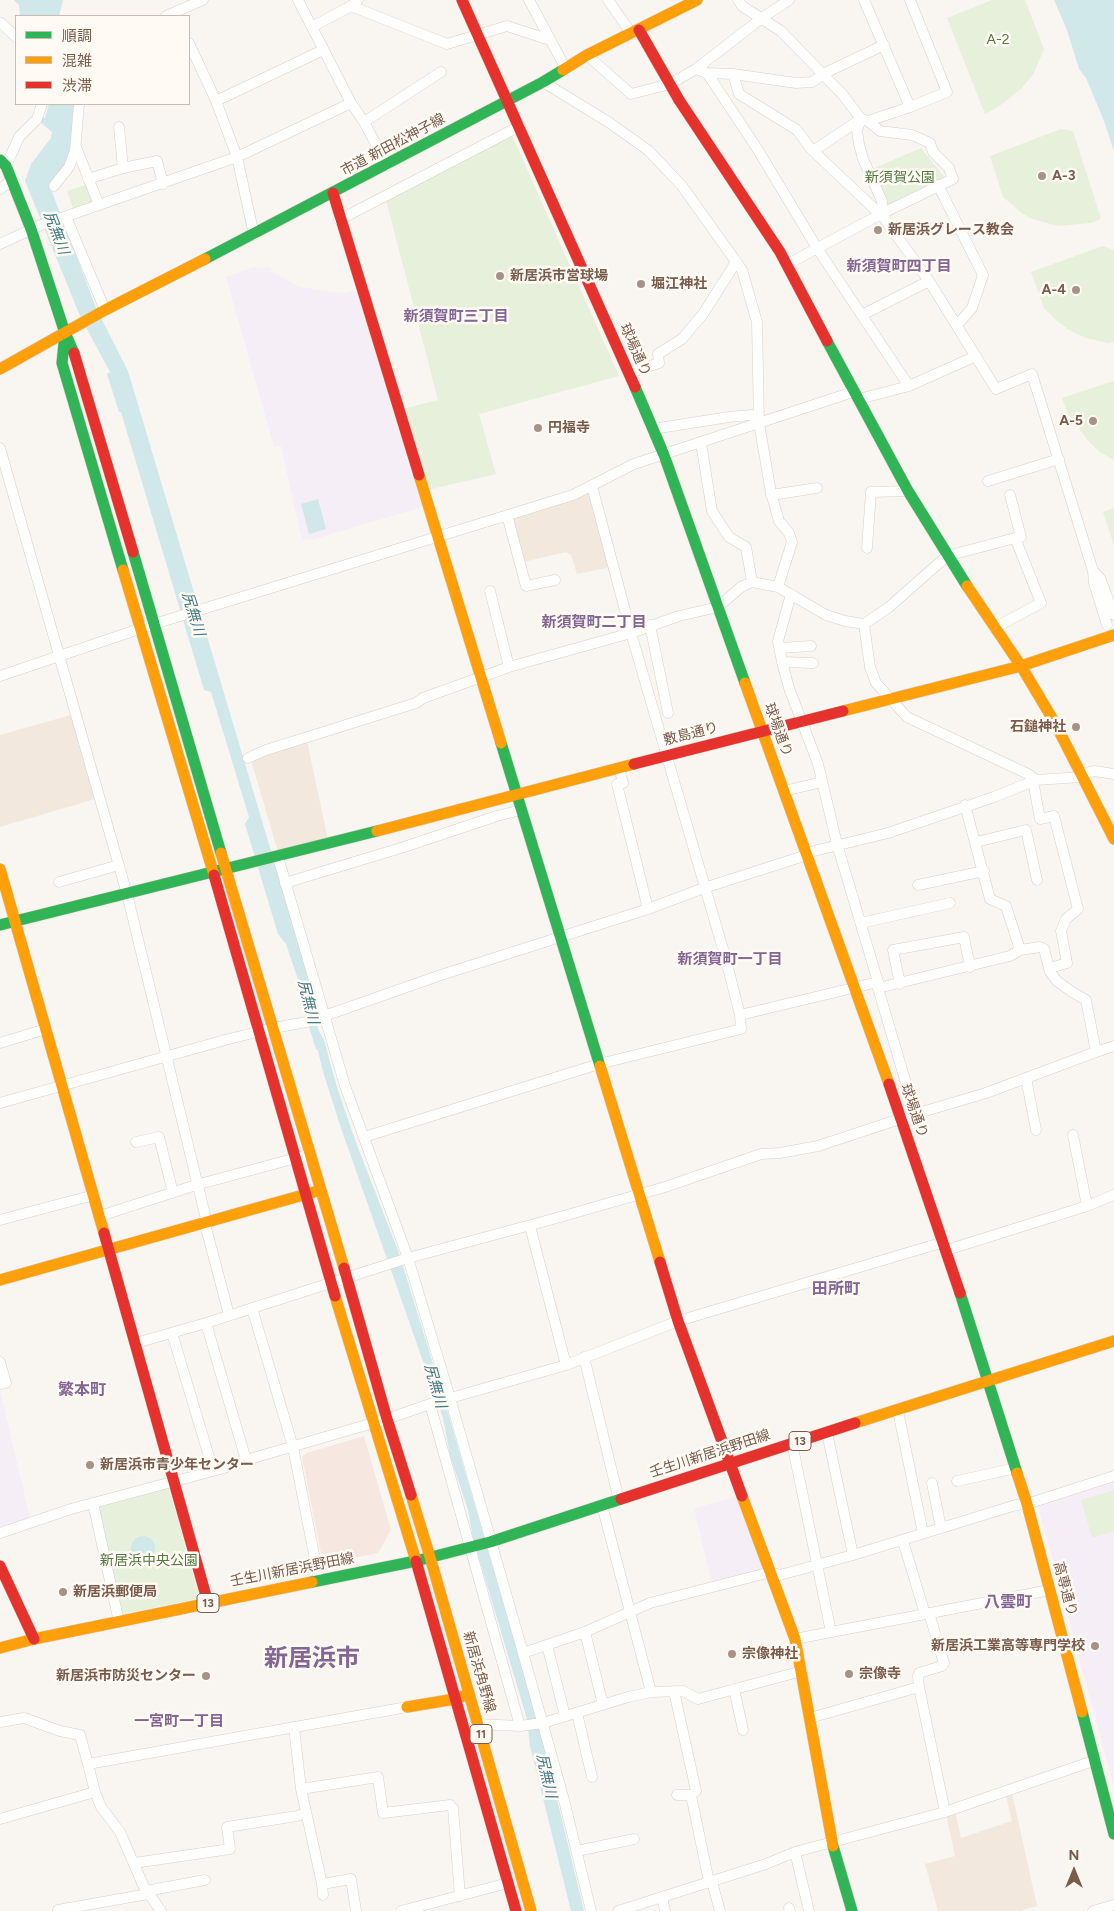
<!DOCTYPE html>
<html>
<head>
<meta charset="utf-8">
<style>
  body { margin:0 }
  #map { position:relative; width:1114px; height:1911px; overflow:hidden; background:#f9f5f0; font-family:Figtree,"Noto Sans JP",sans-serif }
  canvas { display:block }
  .legend { position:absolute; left:15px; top:15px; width:175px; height:90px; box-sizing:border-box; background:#fffaf3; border:1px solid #cabbb1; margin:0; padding:6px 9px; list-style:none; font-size:15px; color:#7a5c4d }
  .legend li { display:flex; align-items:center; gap:10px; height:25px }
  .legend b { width:25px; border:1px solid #cabbb1 }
  .north { position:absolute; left:1049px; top:1846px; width:50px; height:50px; -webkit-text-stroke:4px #fffaf3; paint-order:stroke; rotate:0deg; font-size:14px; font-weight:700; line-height:20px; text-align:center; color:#7a5c4d }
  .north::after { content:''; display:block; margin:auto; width:18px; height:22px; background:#7a5c4d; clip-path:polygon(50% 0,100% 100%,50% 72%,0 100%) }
</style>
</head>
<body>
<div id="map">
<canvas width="1114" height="1911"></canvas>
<ul class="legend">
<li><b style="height:6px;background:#30b455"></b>順調</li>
<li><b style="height:6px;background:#ff9f0a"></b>混雑</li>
<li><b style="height:6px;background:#e5322d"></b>渋滞</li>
</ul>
<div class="north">N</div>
</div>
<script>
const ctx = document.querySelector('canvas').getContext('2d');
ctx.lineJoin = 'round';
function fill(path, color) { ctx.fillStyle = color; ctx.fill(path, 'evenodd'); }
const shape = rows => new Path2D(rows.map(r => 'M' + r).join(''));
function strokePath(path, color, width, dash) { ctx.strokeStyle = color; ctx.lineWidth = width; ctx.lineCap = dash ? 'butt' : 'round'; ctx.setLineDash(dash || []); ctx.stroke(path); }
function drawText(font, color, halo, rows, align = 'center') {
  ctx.font = font + ' Figtree,"Noto Sans JP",sans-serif'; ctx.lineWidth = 5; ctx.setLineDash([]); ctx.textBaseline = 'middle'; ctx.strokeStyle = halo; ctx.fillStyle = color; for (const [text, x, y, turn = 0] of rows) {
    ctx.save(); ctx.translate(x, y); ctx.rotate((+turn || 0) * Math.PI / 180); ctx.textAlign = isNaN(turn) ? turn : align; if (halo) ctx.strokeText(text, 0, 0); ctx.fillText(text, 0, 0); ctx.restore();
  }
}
fill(shape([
  [589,492,611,567,577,574,571,555,566,552,523,562,511,518],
  [71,715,95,799,0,827,0,735],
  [307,741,328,840,278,852,251,760],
  [1012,1793,1037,1906,1019,1911,938,1911,925,1864,955,1856,946,1814,955,1811,961,1838,1012,1821,1006,1796]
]), '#f2e8de');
fill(shape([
  [364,1436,391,1530,378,1553,323,1564,302,1457,307,1453]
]), '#f6e8e1');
fill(shape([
  [256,266,257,268,270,267,273,272,299,287,341,293,356,291,422,507,315,539,302,540,281,446,274,447,226,277],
  [0,1390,30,1518,0,1529],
  [1114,1481,1114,1786,1038,1506],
  [737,1497,766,1571,712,1584,694,1508]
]), '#f6eef6');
fill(shape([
  [992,0,1025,0,1044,49,1034,73,1021,89,998,107,985,114,947,18],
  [1061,129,1073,131,1101,219,1091,223,1058,226,1032,219,1023,214,1003,197,990,156],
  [511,133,619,376,479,414,496,474,427,490,402,409,438,400,386,200],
  [921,148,945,178,891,205,887,204,872,169],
  [88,184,94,202,73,209,67,191],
  [1103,246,1114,250,1114,342,1108,343,1086,338,1069,330,1056,320,1044,308,1031,272],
  [1114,381,1114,460,1100,452,1090,443,1068,414,1062,398],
  [1114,508,1114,545,1103,512],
  [165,1486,169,1488,198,1592,198,1597,196,1599,122,1614,120,1612,97,1506],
  [1114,1490,1114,1531,1092,1538,1081,1500]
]), '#e7f0db');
fill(shape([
  [14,0,63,0,59,16,20,16,19,5],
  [1054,0,1114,0,1114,151,1104,121,1086,78,1079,69,1067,30],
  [49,104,75,104,69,159,49,184,96,308,128,371,316,1002,314,1010,318,1029,324,1040,337,1087,355,1140,399,1253,445,1403,541,1733,584,1911,571,1911,530,1746,527,1719,473,1538,468,1510,450,1455,443,1418,342,1131,324,1075,318,1051,316,1049,306,1018,309,1012,286,944,278,934,245,824,249,817,211,692,204,690,121,412,119,412,107,374,110,372,80,316,25,181,31,164,51,138,52,132,40,122,42,116,45,118],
  [318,499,326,529,309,534,301,504],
  '131 1548a12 12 0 1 1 24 0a12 12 0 1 1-24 0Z'
]), '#d0e8ea');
const street = shape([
  [529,0,566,69],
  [608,0,632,34],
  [738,0,742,6,781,31,843,95,861,119,868,121,880,131,912,135,930,143,933,152,949,168,953,179,881,214,786,265],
  [864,0,910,107,947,92,910,0],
  [351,6,447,44,507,26,550,40],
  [166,16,203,0],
  [1,23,16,37],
  [312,27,351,6,358,0],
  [189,43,216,101,237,157,254,235],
  [587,55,631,94,670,84,696,69,707,73,733,74,739,94,797,130,810,148,884,218,929,281,996,389,1032,374,1093,571,1100,578,1114,615],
  [696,69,762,18,789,0],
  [707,73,758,150,817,248,909,386,976,356],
  [733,74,796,83,812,82,827,72,884,45],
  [543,82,610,123,649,151,682,186,742,270,757,322,759,423,771,493,779,521,789,533,792,542,778,587],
  [216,101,323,50],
  [351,103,364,122,387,165],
  [861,119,857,130,859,144,863,159,882,201,881,214],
  [868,121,910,107],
  [364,122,441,72],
  [119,127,123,168,157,161,163,184],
  [76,147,99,205],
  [813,151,861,119],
  [6,166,19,137,37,119,42,104],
  [88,179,123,168],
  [938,185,983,275,972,308,957,325],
  [54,186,69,167,75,151,79,104],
  [0,189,11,181],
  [66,217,105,310],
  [339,220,520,126],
  [0,244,41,225,237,157,351,103,298,0],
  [862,315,929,281],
  [629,373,659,363,658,354,682,339,703,314,736,262],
  [859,399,909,386],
  [653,429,729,417,751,415,759,418],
  [701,443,712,511,729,537,746,547,752,582],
  [0,448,127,894,207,1223],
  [988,481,1059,459],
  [592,486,631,633,725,956,740,1015],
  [771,495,817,488],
  [1010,495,1021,537,1015,538],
  [507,515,526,586,555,580],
  [867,548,871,492,908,491],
  [1093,571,1094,583,1107,625],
  [490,591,509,667],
  [791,594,778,641,782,662,813,663],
  [864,624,870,667,876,683,907,717,1028,774,1036,780],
  [650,625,668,713],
  [780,648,811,646],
  [782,662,789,688,818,764,837,844,878,982],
  [0,676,154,624,573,495,634,464,853,392],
  [248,758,266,750,416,703,423,698,509,667,631,633,679,616,718,607,741,587,752,582,778,587,826,615,845,621,864,624,888,608,947,556,1015,538,1041,603,994,628],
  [619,768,623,783,617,784,648,909],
  [1080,774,1095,771,1114,774],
  [1033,781,1040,819,1054,816,1078,909,1066,919,1061,931,1067,963,1050,968],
  [784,791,822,782],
  [965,805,990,899,1006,906,1020,950,1040,947,1044,949,1050,972,1057,981,1072,992,1086,1000,1096,1052,1114,1046],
  [976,842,1026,830,1037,880],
  [278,857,345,1086,408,1258,450,1398,523,1653,564,1800,591,1911],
  [59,882,119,865],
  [285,883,404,847,497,816,521,810],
  [918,885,984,871],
  [861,923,950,903],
  [900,984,893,950,964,937,970,967],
  [0,1043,46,1029],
  [1026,1078,1036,1130],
  [0,1103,225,1040,273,1028,307,1022,441,975,648,909,704,888,807,855,814,851,888,833,994,797,1036,780,1082,777],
  [915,1114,986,1093,1096,1052],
  [1073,1135,1087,1206],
  [364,1137,599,1064,741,1029,740,1015,878,982,878,988],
  [136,1142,159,1137,173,1193],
  [100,1216,196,1185,311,1154],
  [0,1220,94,1195],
  [205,1224,229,1315],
  [530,1226,566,1365],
  [947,1250,1087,1206,1114,1195],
  [252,1308,293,1447,319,1580],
  [206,1323,246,1460],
  [172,1333,213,1470],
  [136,1343,206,1323,408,1258,553,1219,665,1187,761,1154,780,1153,818,1146,915,1114,878,988,1010,956,1020,950],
  [584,1357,619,1500],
  [0,1362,6,1383,0,1384],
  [430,1404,520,1726],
  [898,1411,923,1533],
  [827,1433,853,1555],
  [792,1443,831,1632],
  [957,1481,1016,1468],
  [932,1483,941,1528],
  [93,1503,119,1622],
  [602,1505,651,1692],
  [0,1533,71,1509,224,1468,246,1460,387,1419,433,1403,566,1365,678,1321,944,1242],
  [903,1541,925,1614],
  [929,1613,944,1663,942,1666,919,1673,918,1676,919,1687,945,1812],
  [585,1632,603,1705],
  [795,1639,1050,1590],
  [547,1645,565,1716],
  [523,1653,585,1632,650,1603,771,1572,780,1575,853,1555,1016,1505,1027,1504,1114,1476],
  [734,1689,743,1730],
  [674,1691,696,1791],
  [577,1713,592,1777],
  [810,1718,919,1687],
  [0,1722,24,1718,60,1731,80,1735,88,1764],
  [478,1724,520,1726,543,1723,628,1697,651,1692,683,1691,698,1699,802,1671],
  [294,1727,301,1789,322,1884,351,1879,356,1911],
  [301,1789,378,1777,383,1813,450,1805],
  [677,1795,691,1795,709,1882],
  [453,1808,460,1896],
  [0,1819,95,1792],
  [577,1851,634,1839],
  [795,1852,809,1911],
  [134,1863,230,1849,227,1827,297,1816,306,1813],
  [712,1882,720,1911],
  [322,1884,323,1895],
  [146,1891,205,1880],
  [662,1897,665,1911],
  [789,1908,790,1911],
  [58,1910,148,1894],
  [161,1911,144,1887,120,1832,101,1807,95,1792,88,1764,407,1707],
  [401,1911,508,1883],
  [618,1911,766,1864,795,1852,945,1812,1096,1760],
  [1093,1911,1114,1905]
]);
const fast = shape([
  [0,160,6,166,31,229,65,333,74,353],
  [205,259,543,82,563,70],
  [65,333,62,363,123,570],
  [827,341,908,491,967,586],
  [635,387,664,455,745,683],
  [133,552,221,853],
  [501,743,600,1066],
  [0,925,377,831],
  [960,1293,1017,1473],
  [312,1582,416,1561,490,1542,621,1499],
  [1082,1712,1114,1834],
  [833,1846,852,1911]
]);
const slow = shape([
  [563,70,587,55,697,0],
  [0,369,105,310,205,259],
  [419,475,501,743],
  [123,570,214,875],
  [967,586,1021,666,1055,723,1114,839],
  [745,683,889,1084],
  [843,711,1021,666,1114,635],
  [377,831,634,764],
  [221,853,344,1268],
  [0,869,104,1233],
  [600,1066,660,1262],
  [0,1280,314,1192],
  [335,1296,416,1561],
  [855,1423,1114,1341],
  [1017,1473,1027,1504,1082,1712],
  [411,1495,430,1557],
  [742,1496,795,1639,833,1846],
  [430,1557,531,1911],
  [0,1648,34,1639,312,1582],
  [407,1707,455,1699,466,1695]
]);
const jam = shape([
  [462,0,635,387],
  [639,30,679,100,780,252,827,341],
  [333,193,419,475],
  [74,353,133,552],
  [634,764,843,711],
  [214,875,335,1296],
  [889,1084,960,1293],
  [104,1233,208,1603],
  [660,1262,678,1321,742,1496],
  [344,1268,387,1419,411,1495],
  [621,1499,855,1423],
  [416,1561,516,1911],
  [0,1566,34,1639]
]);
strokePath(street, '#d7d1cb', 11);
strokePath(fast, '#d9d2cb', 12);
strokePath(slow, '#d9d2cb', 12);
strokePath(jam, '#d9d2cb', 12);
strokePath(street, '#fefefd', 10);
strokePath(fast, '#30b455', 11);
strokePath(slow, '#ff9f0a', 11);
strokePath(jam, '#e5322d', 11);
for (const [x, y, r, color] of [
  [1042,176,5,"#a69286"],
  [878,230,5,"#a69286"],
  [500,276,5,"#a69286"],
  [641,284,5,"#a69286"],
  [1076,290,5,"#a69286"],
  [1093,421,5,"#a69286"],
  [538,428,5,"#a69286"],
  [1076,727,5,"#a69286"],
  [90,1465,5,"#a69286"],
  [63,1592,5,"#a69286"],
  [1095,1646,5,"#a69286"],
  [732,1654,5,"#a69286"],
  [849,1674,5,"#a69286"],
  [206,1676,5,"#a69286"]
]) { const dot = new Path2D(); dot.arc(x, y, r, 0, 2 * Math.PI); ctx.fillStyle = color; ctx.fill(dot); strokePath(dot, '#fffaf3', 2); }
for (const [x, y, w] of [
  [800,1441,22],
  [208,1603,22],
  [481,1734,22]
]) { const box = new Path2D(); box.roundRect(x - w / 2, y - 9.5, w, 19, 4); ctx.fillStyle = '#fffaf3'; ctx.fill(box); strokePath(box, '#7a5c4d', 1); }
drawText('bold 12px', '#7a5c4d', null, [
  ["13",800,1441],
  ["13",208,1603],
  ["11",481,1734]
]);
drawText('14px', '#537a41', '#fffaf3', [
  ["A-2",998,40],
  ["新須賀公園",900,178],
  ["新居浜中央公園",149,1561]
]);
drawText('14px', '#7a5c4d', '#fffaf3', [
  ["市道 新田松神子線",393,145,-28],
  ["球場通り",635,350,66],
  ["球場通り",778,730,70],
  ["敷島通り",691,734,-14],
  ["球場通り",914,1111,71],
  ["壬生川新居浜野田線",710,1454,-18],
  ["壬生川新居浜野田線",292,1570,-11],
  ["高専通り",1065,1589,75],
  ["新居浜角野線",479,1672,74]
]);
drawText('bold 14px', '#7a5c4d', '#fffaf3', [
  ["A-3",1052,176],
  ["新居浜グレース教会",888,230],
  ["新居浜市営球場",510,276],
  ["堀江神社",651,284],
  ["A-4",1066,290,"right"],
  ["A-5",1083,421,"right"],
  ["円福寺",548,428],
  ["石鎚神社",1066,727,"right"],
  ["新居浜市青少年センター",100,1465],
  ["新居浜郵便局",73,1592],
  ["新居浜工業高等専門学校",1085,1646,"right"],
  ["宗像神社",742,1654],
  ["宗像寺",859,1674],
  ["新居浜市防災センター",196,1676,"right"]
], 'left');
drawText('italic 15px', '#437c86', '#fffaf3', [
  ["尻無川",56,233,69],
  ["尻無川",193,614,73],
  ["尻無川",308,1002,76],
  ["尻無川",435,1386,74],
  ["尻無川",546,1776,77]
]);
drawText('bold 15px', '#846695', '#fffaf3', [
  ["新須賀町四丁目",899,267],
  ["新須賀町三丁目",456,317],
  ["新須賀町二丁目",594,623],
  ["新須賀町一丁目",730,960],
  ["一宮町一丁目",179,1722]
]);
drawText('bold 16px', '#846695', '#fffaf3', [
  ["田所町",836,1289],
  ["繁本町",82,1390],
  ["八雲町",1008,1602]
]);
drawText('bold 24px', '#846695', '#fffaf3', [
  ["新居浜市",312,1659]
]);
</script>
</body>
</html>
